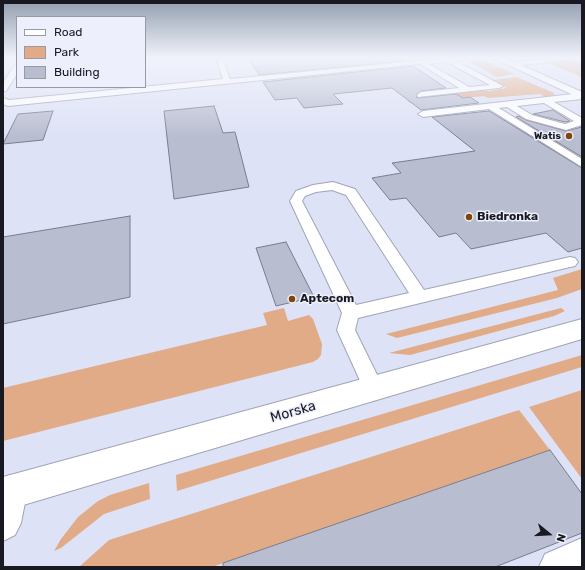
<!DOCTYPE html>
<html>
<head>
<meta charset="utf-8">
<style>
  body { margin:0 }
  #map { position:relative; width:585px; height:570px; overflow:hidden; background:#dee2f6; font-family:Rubik,sans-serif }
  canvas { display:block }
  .frame { position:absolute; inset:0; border:4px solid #191a21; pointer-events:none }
  .legend { position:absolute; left:16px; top:16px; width:130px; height:72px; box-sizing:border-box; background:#edf0fc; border:1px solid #989aa4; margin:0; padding:5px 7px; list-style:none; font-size:12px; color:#191a21 }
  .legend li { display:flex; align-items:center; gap:8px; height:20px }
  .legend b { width:20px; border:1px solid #989aa4 }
  .north { position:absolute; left:529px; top:514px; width:40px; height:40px; -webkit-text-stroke:3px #edf0fc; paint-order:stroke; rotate:108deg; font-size:11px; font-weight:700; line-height:16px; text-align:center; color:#191a21 }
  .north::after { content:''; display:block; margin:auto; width:14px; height:18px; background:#191a21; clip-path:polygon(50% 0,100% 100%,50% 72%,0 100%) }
</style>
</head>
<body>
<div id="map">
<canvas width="585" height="570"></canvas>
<div class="frame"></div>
<ul class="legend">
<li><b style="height:5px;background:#fff"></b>Road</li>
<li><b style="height:11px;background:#e1ab87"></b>Park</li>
<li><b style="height:11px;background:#b9bdd0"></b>Building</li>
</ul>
<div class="north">N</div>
</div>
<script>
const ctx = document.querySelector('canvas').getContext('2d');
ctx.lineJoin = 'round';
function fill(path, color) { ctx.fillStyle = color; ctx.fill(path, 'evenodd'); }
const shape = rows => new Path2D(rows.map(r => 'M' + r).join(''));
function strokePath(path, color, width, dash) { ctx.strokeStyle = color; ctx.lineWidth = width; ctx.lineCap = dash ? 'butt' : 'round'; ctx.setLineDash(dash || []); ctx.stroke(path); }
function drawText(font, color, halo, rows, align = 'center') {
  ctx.font = font + ' Rubik,sans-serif'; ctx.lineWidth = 3; ctx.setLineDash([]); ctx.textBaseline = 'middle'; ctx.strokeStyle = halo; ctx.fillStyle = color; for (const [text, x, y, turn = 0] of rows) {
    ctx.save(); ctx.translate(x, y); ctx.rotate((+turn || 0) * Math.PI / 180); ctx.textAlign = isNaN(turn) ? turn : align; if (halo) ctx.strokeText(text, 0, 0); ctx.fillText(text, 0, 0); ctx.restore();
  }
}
fill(shape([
  [479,58,514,74,497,77,464,59],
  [582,59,582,77,548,63],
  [517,77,554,93,554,95,546,97,540,94,488,98,484,96,413,104,407,101,455,95,452,89,471,88,489,91,507,88,492,80],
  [582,269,582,289,557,298,397,338,386,334,558,290,553,278],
  [284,308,288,321,309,315,313,319,322,344,321,355,318,359,313,362,3,441,3,388,267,325,263,313],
  [561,308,565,311,554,316,410,355,389,353],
  [582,355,582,367,177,491,176,475],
  [582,390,582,479,529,407],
  [519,410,550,450,212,567,79,567,109,540],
  [149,483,150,499,104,514,61,548,54,551,61,539,78,517,98,501,110,495]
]), '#e1ab87');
const building = shape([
  [248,58,399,58,404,61,259,75,248,58],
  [413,66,446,88,421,91,416,95,417,98,456,94,463,98,470,97,479,103,421,110,392,88,333,94,343,104,304,108,297,98,275,100,263,82,413,66],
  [214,106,223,133,235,132,249,187,174,199,164,111,214,106],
  [553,110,570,121,565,122,533,114,553,110],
  [53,111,43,140,3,144,18,114,53,111],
  [489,111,582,168,582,248,568,252,546,233,471,249,456,233,439,237,406,198,390,200,372,178,401,173,392,163,475,151,432,117,489,111],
  [519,116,526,120,566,131,582,127,582,157,516,117,519,116],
  [130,216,130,297,3,324,3,237,130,216],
  [286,242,314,297,276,306,256,248,286,242],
  [550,450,582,494,582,533,495,567,223,567,223,563,550,450]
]);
fill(building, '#b9bdd0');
strokePath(building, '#787c8e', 1);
const service = shape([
  [216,58,222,58,230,79,445,58,467,58,466,59,456,61,503,86,499,88,418,97,417,95,421,92,459,88,420,64,8,106,3,104,3,98,9,100,223,79,216,58],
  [447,62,490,85,469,87,429,64,447,62],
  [552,58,570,58,567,60,513,66,509,64,513,62,552,58],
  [14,66,17,66,17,74,6,91,3,91,3,83,14,66],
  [582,93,582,99,554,102,582,118,582,125,566,130,526,119,507,107,499,108,582,159,582,167,489,109,423,117,418,114,423,111,582,93],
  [544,103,574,121,565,124,532,115,517,106,544,103],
  [333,182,355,189,424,290,570,257,575,258,578,262,575,266,570,267,358,318,355,330,384,389,381,396,374,398,367,396,337,330,342,313,290,201,296,191,313,185,333,182],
  [332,190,346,195,409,293,356,305,302,201,305,196,316,192,332,190]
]);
const minor = shape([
  [10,475,22,480,27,492,21,523,15,535,3,541,3,478,10,475],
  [582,538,582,567,539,567,545,554,582,538]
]);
const tertiary = shape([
  [493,58,505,58,582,92,582,99,493,58],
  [582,319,582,339,3,511,3,477,582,319]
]);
strokePath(service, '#a0a4b7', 2);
strokePath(minor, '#a0a4b7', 2);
strokePath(tertiary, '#a0a4b7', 2);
fill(service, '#fff');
fill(minor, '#fff');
fill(tertiary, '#fff');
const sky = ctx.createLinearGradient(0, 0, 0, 137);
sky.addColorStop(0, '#939eaf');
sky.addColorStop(0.42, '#f0f2fb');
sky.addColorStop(1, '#f0f2fb00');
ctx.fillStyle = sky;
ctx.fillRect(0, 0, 585, 137);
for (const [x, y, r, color] of [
  [569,136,4,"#834409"],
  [469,217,4,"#834409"],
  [292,299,4,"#834409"]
]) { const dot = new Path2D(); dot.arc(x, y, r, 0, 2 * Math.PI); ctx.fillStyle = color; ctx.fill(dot); strokePath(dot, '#edf0fc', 1.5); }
drawText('bold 10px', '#191a21', '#edf0fc', [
  ["Watis",561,136]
], 'right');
drawText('bold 12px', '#191a21', '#edf0fc', [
  ["Biedronka",477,217],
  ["Aptecom",300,299]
], 'left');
drawText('14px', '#191a21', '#edf0fc', [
  ["Morska",293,412,-16]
]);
</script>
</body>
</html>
